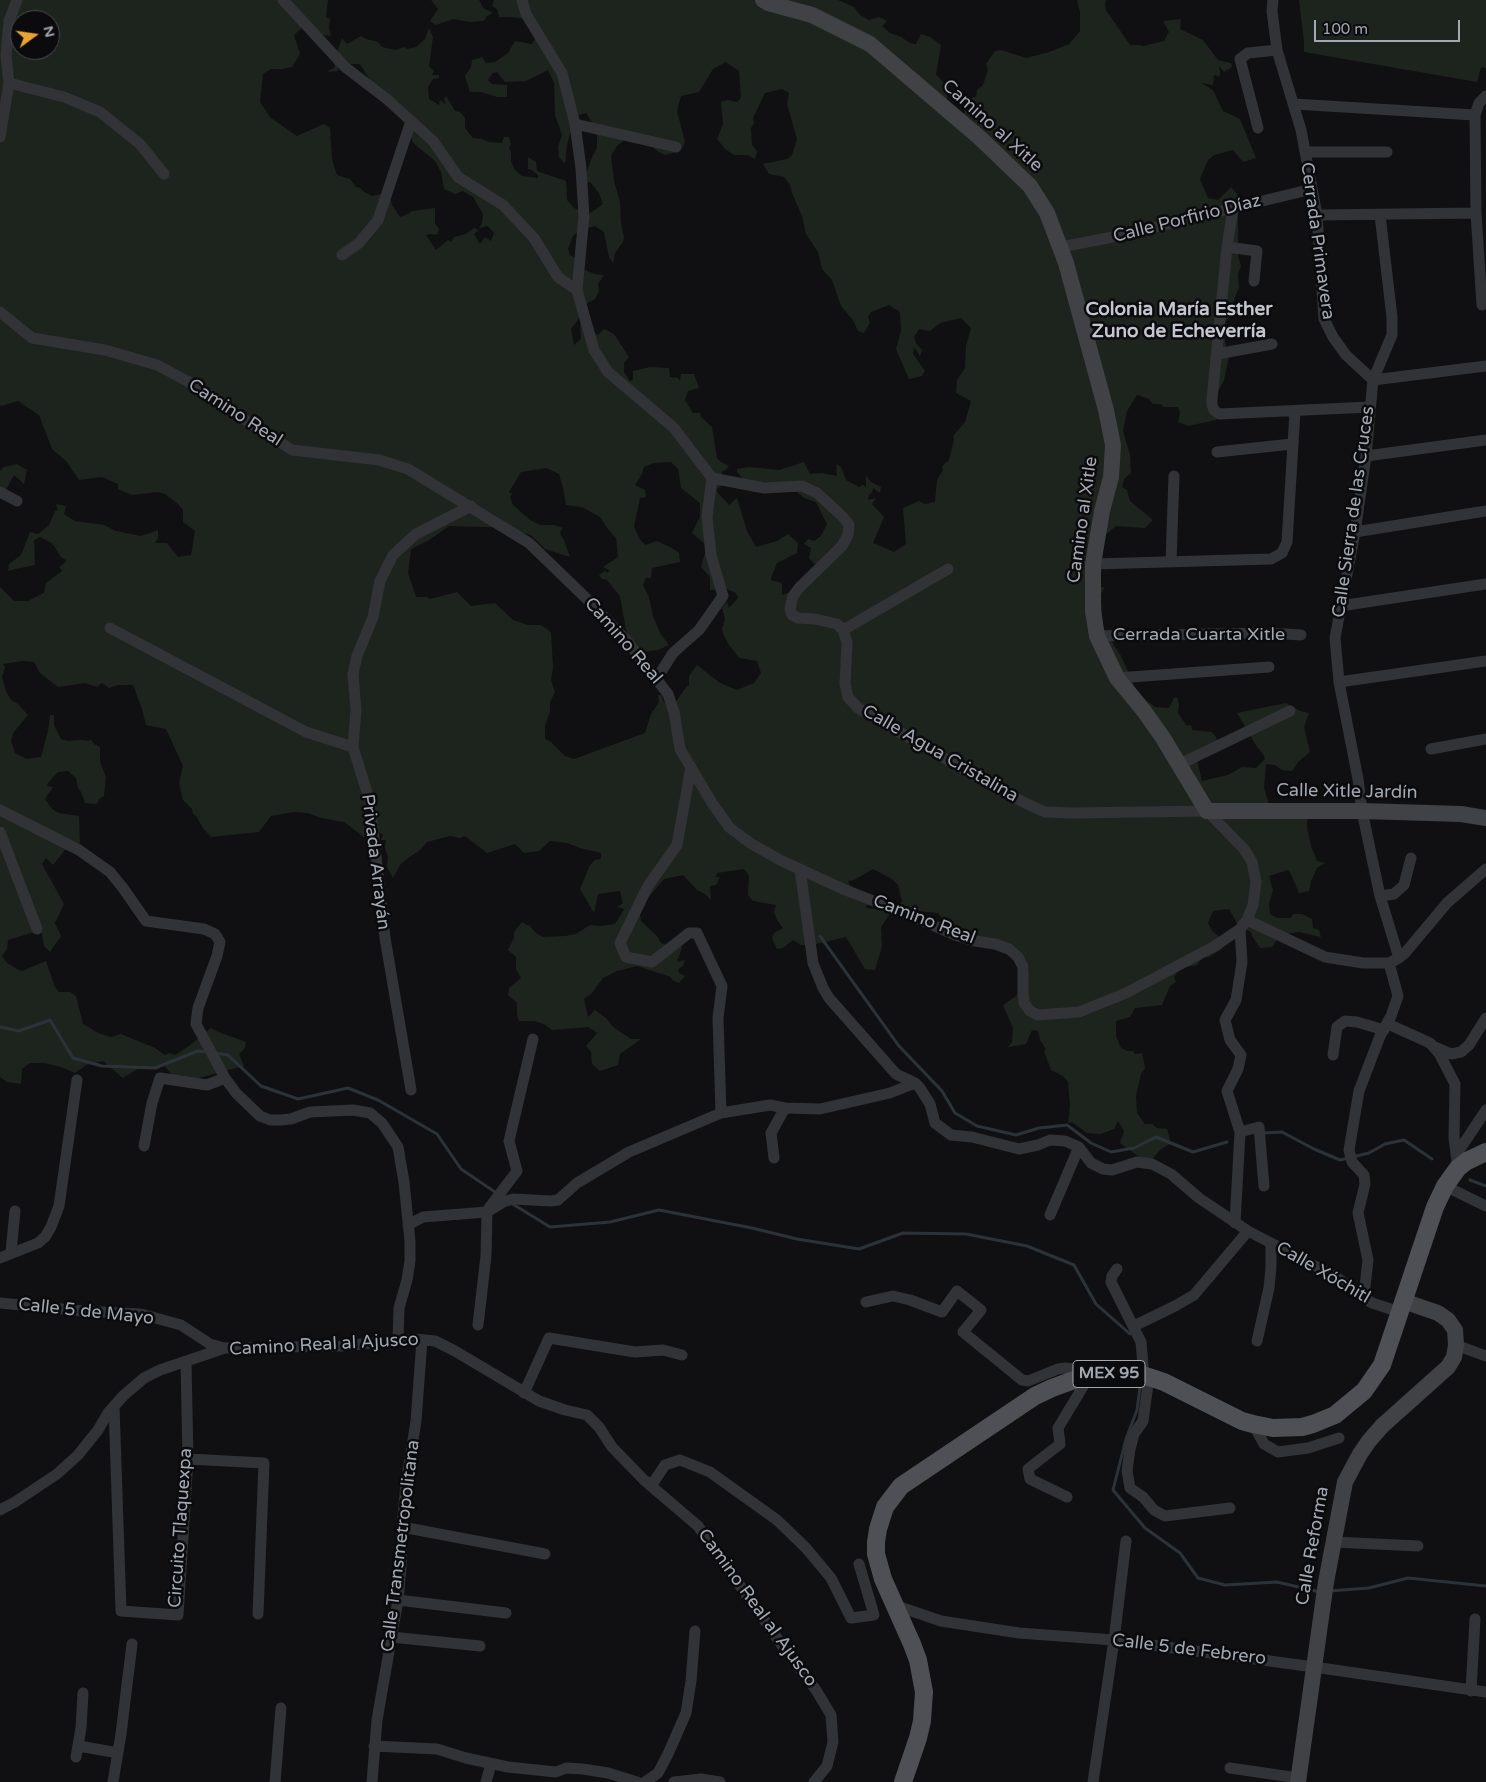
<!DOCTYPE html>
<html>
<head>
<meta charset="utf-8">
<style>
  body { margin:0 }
  #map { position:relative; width:1486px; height:1782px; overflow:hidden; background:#101012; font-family:"Varela Round",sans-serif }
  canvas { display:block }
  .north { position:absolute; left:10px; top:10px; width:50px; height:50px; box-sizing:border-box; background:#0b0b0d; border:1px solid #474a4f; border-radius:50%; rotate:76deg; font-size:14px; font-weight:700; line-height:20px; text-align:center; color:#a2a8b2 }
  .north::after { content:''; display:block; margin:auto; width:18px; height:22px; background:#e8a332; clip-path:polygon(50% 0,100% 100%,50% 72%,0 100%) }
  .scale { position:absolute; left:1314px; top:20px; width:146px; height:22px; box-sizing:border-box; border:2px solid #a2a8b2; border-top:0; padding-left:6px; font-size:15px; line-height:18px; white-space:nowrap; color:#a2a8b2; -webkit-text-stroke:4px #0b0b0d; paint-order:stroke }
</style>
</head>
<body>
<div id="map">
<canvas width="1486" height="1782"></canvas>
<div class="north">N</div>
<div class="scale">100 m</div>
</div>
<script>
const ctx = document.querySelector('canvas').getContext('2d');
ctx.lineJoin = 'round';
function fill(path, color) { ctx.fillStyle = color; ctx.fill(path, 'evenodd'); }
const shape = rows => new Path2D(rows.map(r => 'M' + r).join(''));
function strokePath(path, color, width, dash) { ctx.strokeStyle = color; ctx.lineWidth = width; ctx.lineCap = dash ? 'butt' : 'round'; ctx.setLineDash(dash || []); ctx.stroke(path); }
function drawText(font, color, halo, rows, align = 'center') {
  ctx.font = font + ' "Varela Round",sans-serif'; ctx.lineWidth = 5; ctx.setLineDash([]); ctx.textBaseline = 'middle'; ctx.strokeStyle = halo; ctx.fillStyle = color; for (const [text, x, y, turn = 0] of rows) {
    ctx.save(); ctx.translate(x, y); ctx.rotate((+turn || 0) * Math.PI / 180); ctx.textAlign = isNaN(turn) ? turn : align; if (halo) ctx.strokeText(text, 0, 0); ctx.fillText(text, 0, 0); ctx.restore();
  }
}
fill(shape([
  [0,0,328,0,326,17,330,19,329,28,331,36,312,34,302,28,294,35,300,54,292,67,283,69,271,69,263,74,260,102,271,118,297,136,324,124,330,128,332,159,337,175,350,179,356,187,360,188,364,192,372,196,381,194,391,200,392,205,400,217,408,214,412,211,435,208,435,224,439,229,437,235,431,234,426,235,436,250,448,240,451,242,454,237,466,234,474,228,479,230,474,234,480,244,485,237,491,241,494,233,488,226,479,228,482,223,483,214,473,197,463,191,455,194,444,189,441,172,435,161,413,143,406,125,404,116,397,108,400,103,373,85,360,64,339,64,338,71,327,72,335,67,331,55,336,55,342,38,347,44,361,36,366,39,378,42,382,47,396,50,404,47,407,49,416,47,425,39,429,28,433,37,429,66,434,71,432,75,439,75,439,78,433,79,428,87,429,99,439,105,440,100,446,105,444,99,446,96,455,111,460,112,465,118,465,128,473,138,482,139,489,142,502,143,504,137,509,137,511,145,509,148,511,152,511,161,515,170,522,176,538,178,538,175,532,170,528,169,528,157,536,162,537,171,566,181,567,200,574,208,589,214,603,204,599,193,590,182,582,184,585,179,590,162,597,147,597,136,593,124,586,113,575,116,567,145,565,164,559,157,558,147,562,135,555,115,554,83,548,70,526,81,505,82,497,72,493,73,488,80,492,84,507,85,507,97,497,97,481,92,470,92,465,76,471,67,472,60,482,57,486,63,495,62,508,53,515,41,532,44,537,35,527,19,510,17,499,17,497,9,492,6,494,0,838,0,854,7,860,15,869,20,879,17,887,21,882,26,890,33,901,37,910,43,916,44,921,34,930,37,941,45,936,74,947,87,947,98,952,114,965,113,966,99,976,97,977,90,983,85,988,70,986,64,995,51,1001,50,1026,58,1049,52,1069,44,1080,31,1080,12,1077,0,1106,0,1105,4,1106,10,1130,45,1140,45,1143,46,1164,41,1169,32,1163,21,1181,19,1180,29,1203,40,1218,60,1231,63,1232,67,1224,72,1219,66,1220,74,1219,77,1214,75,1213,85,1201,83,1213,90,1223,111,1240,119,1256,158,1243,162,1233,150,1214,155,1208,160,1200,179,1208,198,1218,200,1231,187,1238,195,1238,256,1241,266,1238,274,1239,287,1234,300,1231,314,1225,323,1224,337,1229,357,1224,380,1214,400,1216,420,1188,426,1178,422,1180,413,1178,407,1164,407,1160,404,1153,404,1149,399,1137,395,1127,411,1123,431,1130,455,1131,473,1124,479,1122,487,1127,490,1130,501,1153,520,1145,528,1116,526,1104,536,1101,576,1096,584,1104,588,1101,594,1103,628,1121,656,1133,682,1135,692,1155,707,1169,708,1174,698,1177,697,1179,705,1178,713,1187,726,1191,725,1192,730,1212,732,1216,737,1218,746,1196,756,1202,781,1228,775,1242,767,1256,768,1265,759,1263,754,1257,747,1237,713,1286,703,1300,711,1309,713,1304,727,1310,752,1299,761,1292,771,1282,770,1275,765,1266,764,1264,788,1270,808,1312,813,1307,820,1307,828,1311,846,1317,861,1325,863,1317,868,1311,881,1309,891,1299,893,1291,874,1288,870,1269,876,1273,890,1269,904,1270,914,1277,918,1291,918,1293,914,1302,914,1312,919,1313,928,1319,930,1321,937,1299,932,1280,935,1272,947,1260,948,1252,936,1251,932,1239,927,1229,909,1213,911,1208,923,1212,931,1226,942,1222,949,1209,957,1203,957,1197,965,1179,968,1174,978,1176,982,1170,986,1162,1005,1135,1008,1130,1017,1116,1021,1116,1036,1121,1048,1127,1051,1133,1051,1135,1054,1142,1053,1145,1068,1141,1074,1136,1095,1137,1113,1145,1124,1152,1124,1157,1128,1167,1129,1171,1143,1161,1149,1144,1169,1139,1164,1142,1159,1120,1143,1124,1131,1118,1121,1114,1129,1101,1134,1087,1133,1072,1122,1068,1123,1070,1106,1068,1082,1063,1076,1051,1070,1044,1051,1046,1049,1040,1040,1038,1031,1032,1030,1026,1044,1008,1047,1012,1042,1013,1028,1003,1005,1016,996,1027,978,1029,968,1019,960,950,929,938,913,897,909,902,901,898,885,892,879,873,869,854,880,848,881,851,888,868,903,866,908,875,909,884,906,894,908,881,927,882,946,875,970,865,969,846,937,812,945,801,945,793,940,783,948,777,949,772,938,774,933,783,928,777,920,774,912,776,905,753,901,748,895,749,876,744,869,717,873,716,877,720,877,716,885,710,886,711,900,705,894,697,890,683,875,664,879,646,900,640,915,641,921,657,936,661,943,668,945,680,941,682,948,677,962,685,960,683,966,678,969,679,973,685,976,679,983,672,980,671,977,637,966,617,971,603,978,592,993,584,999,588,1017,595,1010,607,1019,612,1026,622,1033,631,1039,641,1039,620,1054,618,1065,600,1071,592,1064,591,1052,586,1046,597,1033,589,1027,552,1030,544,1024,534,1021,519,1021,517,1014,517,1003,508,995,509,988,521,978,516,969,516,957,508,950,514,938,514,932,522,922,527,925,529,925,536,933,543,937,565,936,576,934,590,925,600,926,615,924,624,909,617,907,623,903,620,891,598,894,594,913,580,889,590,865,595,860,601,859,601,853,580,848,567,843,550,841,539,851,524,853,515,844,487,853,465,836,460,838,450,836,427,842,420,850,408,858,400,865,393,878,387,867,388,857,385,848,386,840,381,840,383,834,378,833,364,837,344,822,321,818,308,813,294,812,271,816,259,832,211,837,203,828,196,816,193,814,192,809,183,800,179,783,183,766,166,729,146,725,142,709,133,685,118,685,109,688,102,683,97,687,85,683,58,687,40,673,34,662,23,661,3,664,5,667,2,677,6,691,11,700,18,704,28,715,13,733,11,741,15,753,26,759,41,757,48,731,50,715,54,715,54,725,61,739,68,741,82,740,87,741,91,740,94,744,100,747,100,762,106,777,104,796,99,799,97,804,85,803,81,792,78,788,76,778,68,771,58,772,48,783,47,786,53,787,45,799,52,809,59,813,79,816,80,843,65,850,53,865,46,858,42,864,64,904,55,923,61,936,50,952,44,946,42,934,38,931,8,940,7,949,2,956,7,963,17,969,22,971,46,961,55,987,59,992,70,992,76,996,83,1024,98,1033,111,1037,121,1034,155,1048,165,1055,169,1053,175,1055,189,1046,211,1028,216,1031,246,1042,245,1048,239,1054,244,1066,191,1080,172,1075,163,1064,151,1068,149,1067,139,1068,123,1078,103,1061,86,1065,75,1073,61,1067,45,1063,30,1063,22,1069,21,1084,7,1082,0,1077,0,587,14,601,28,601,44,593,46,583,62,571,59,567,65,563,66,560,61,557,52,543,40,537,34,540,35,565,7,571,9,568,8,565,21,555,30,532,38,534,49,525,55,511,58,510,56,504,66,506,64,514,75,521,104,525,116,531,141,536,158,530,158,538,155,543,167,543,178,557,191,555,195,531,183,522,183,510,178,504,165,494,158,492,132,495,118,489,118,484,102,477,79,480,66,461,52,449,39,415,18,401,1,406,0,404],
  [20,20,50,20,50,50,20,50],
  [726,62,739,71,741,98,737,102,728,100,721,102,723,124,717,139,725,149,734,155,748,155,755,159,757,151,752,145,751,128,754,123,753,118,765,93,782,89,789,93,787,104,797,139,792,155,787,159,763,164,769,174,784,177,790,185,792,193,802,216,806,234,818,252,822,269,832,280,841,306,853,320,858,331,864,333,870,323,868,317,871,312,889,305,900,312,901,331,896,349,909,379,922,376,925,371,913,354,914,347,920,356,922,350,916,343,914,337,919,329,930,331,940,323,961,318,971,328,966,346,965,368,957,380,956,393,971,401,965,422,953,436,954,440,949,460,942,466,943,470,937,480,935,502,925,504,919,501,903,508,906,544,894,552,873,543,884,517,872,504,876,498,868,500,869,495,872,492,873,488,880,493,881,487,871,482,866,476,866,487,863,485,859,487,846,480,841,467,836,464,837,476,822,473,810,474,804,462,779,470,749,467,737,469,737,472,747,483,762,482,774,484,794,489,804,498,816,502,827,524,821,536,814,541,808,539,804,544,811,548,809,558,817,567,796,590,782,595,782,584,779,582,772,581,771,578,777,563,797,553,798,543,788,534,777,541,756,547,747,531,737,498,729,505,718,493,717,489,722,485,722,471,726,470,729,466,721,462,717,458,712,427,701,417,700,413,693,413,685,400,688,391,699,388,694,374,681,374,680,381,678,378,670,377,669,368,650,367,633,371,633,380,630,381,624,372,624,363,629,357,614,334,604,329,598,335,590,330,589,322,580,321,581,339,574,345,571,329,580,317,583,306,595,299,599,291,598,284,604,275,595,274,587,271,580,267,575,258,570,255,568,249,573,236,580,230,595,226,604,232,609,257,613,263,615,253,623,242,624,237,621,223,620,202,614,181,611,156,617,146,628,137,645,139,657,151,665,155,680,151,685,142,677,111,681,96,699,92,713,69],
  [671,462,678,469,681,488,700,503,700,517,692,533,707,546,701,567,710,577,710,590,727,589,736,593,738,598,729,608,727,601,722,608,725,619,722,629,723,634,729,645,739,658,757,661,761,673,754,683,737,690,720,683,697,665,689,676,689,686,687,686,675,703,667,705,663,701,662,695,658,695,659,702,651,714,645,733,574,759,565,756,551,742,545,739,545,726,550,711,550,702,555,692,551,680,553,668,551,632,541,625,528,625,513,620,495,603,471,606,457,592,430,599,427,597,416,597,408,573,411,549,429,540,449,526,481,527,497,527,531,535,545,549,570,557,564,540,561,536,560,532,563,528,554,525,540,525,530,520,513,505,510,497,512,494,509,492,521,472,546,468,559,474,563,488,566,505,582,507,600,517,607,528,616,538,618,557,603,567,609,570,608,573,605,571,599,575,602,579,607,580,620,596,626,630,636,653,658,650,669,645,660,633,653,616,649,597,643,585,646,578,651,578,652,568,680,562,679,553,672,548,657,541,645,545,639,538,634,526,638,508,640,498,646,497,645,490,635,485,642,474,644,467,654,463],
  [431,0,479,0,483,8,493,13,487,16,484,21,470,22,453,19,436,25,430,21,438,9],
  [1299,0,1486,0,1486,68,1481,67,1477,82,1304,52,1304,42],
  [17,464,27,470,24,484,14,475,7,488,0,493,0,471,4,467]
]), '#1d241d');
strokePath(shape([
  [820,936,899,1046,942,1091,955,1113,977,1126,1016,1135,1039,1128,1067,1125,1091,1143,1111,1152,1134,1148,1156,1137,1193,1152,1227,1142],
  [0,1027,19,1031,50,1020,73,1058,102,1066,155,1068,198,1051,208,1052],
  [215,1053,228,1055,261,1086,298,1099,348,1088,378,1100,437,1134,461,1169,498,1194],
  [1263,1133,1282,1132,1314,1149,1340,1160,1369,1153,1385,1144,1404,1140,1432,1159],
  [1470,1180,1486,1186],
  [511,1203,550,1227,610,1222,659,1210,752,1228,797,1239,859,1249,903,1233,966,1234,1027,1246,1074,1265,1096,1304,1130,1334],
  [1140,1387,1137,1410,1126,1439,1113,1490,1145,1528,1180,1553,1198,1578,1225,1585,1277,1582,1320,1592],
  [1329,1591,1369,1588,1408,1578,1486,1586]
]), '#2b3339', 3);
strokePath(shape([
  [522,0,526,14,562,73,575,124,581,168,584,216,577,290],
  [1273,0,1272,11,1277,50,1301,130,1317,215,1324,319,1333,337,1346,355,1373,380,1486,366],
  [9,83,64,97,100,112,140,144,164,174],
  [1294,104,1475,115,1479,103,1486,96],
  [1475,115,1476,213,1482,305],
  [575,124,676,147],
  [1258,128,1240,59,1248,53,1277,50],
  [0,137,9,83,6,56,9,21,17,0],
  [1305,152,1387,152],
  [1233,208,1227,247,1212,399,1212,405,1214,410,1219,414,1370,407],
  [1317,215,1476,213],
  [1380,215,1392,317,1392,335,1373,380,1366,456,1355,532,1335,638,1339,682,1358,779,1362,811,1380,896,1399,958],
  [1061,247,1123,235,1312,189],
  [1227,247,1257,251,1254,281],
  [342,255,359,243,378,220,411,121],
  [0,312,32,338,105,350,157,365,189,382,222,403,247,421,292,450,379,460,408,469,529,543,590,602,627,641,668,694,674,712,680,749,712,803,729,827,750,843,782,861,843,889,914,917,955,935,975,941,995,944,1009,949,1018,957,1023,967,1023,993,1024,1003,1030,1011,1038,1015,1079,1012,1126,993,1215,946,1240,929,1247,920,1253,905,1256,882,1252,862,1244,849,1207,811,1073,813,1045,812,1027,804,977,777,858,708,848,697,845,684,847,642,843,630,837,624,815,619,798,618,792,615,790,609,793,596,799,588,842,546,848,535,849,525,843,517,817,493,802,486,764,488,712,478,674,428,608,372,594,350,577,290,558,277,534,238,503,205,458,177,433,141,388,100,345,67,283,0],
  [1217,354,1272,344],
  [1217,452,1292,444],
  [1366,456,1486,440],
  [0,492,17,501],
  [1355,532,1486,511],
  [1171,562,1174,476],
  [1093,564,1271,559,1282,553,1287,542,1295,411],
  [1340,606,1486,584],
  [110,628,306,732,353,747],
  [843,630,948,569],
  [1097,636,1269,633,1301,635],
  [657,678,673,653,699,630,723,596,711,555,707,517,712,478],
  [1117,678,1269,667],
  [1339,682,1486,661],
  [1431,749,1486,739],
  [1178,765,1290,711],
  [691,767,677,845,648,886,620,943,626,957,652,962,689,933,697,933,722,986,718,1018,721,1113],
  [0,810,79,850,110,872,123,888,146,921,204,929,215,934,220,942,217,956,198,1008,196,1024,225,1078,236,1093,260,1116,270,1120,281,1120,291,1119,310,1112,353,1110,370,1113,382,1123,398,1147,404,1182,410,1241,410,1261,407,1280,399,1308,398,1341],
  [0,832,37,929],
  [800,869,813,963,823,988,829,998,896,1074,915,1083,920,1088,930,1104,935,1123,951,1135,972,1137,1019,1149,1038,1145,1050,1140,1065,1141,1079,1147,1091,1163,1103,1169,1112,1170,1137,1162,1152,1164,1171,1174,1199,1198,1248,1231,1336,1277,1372,1303,1400,1312],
  [1380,896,1394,894,1404,885,1411,858],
  [1247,920,1325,957,1363,963,1389,963,1397,959,1405,953,1447,903,1486,869],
  [1388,1024,1430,1043,1439,1053,1455,1084,1454,1138,1458,1168],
  [1435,1047,1451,1054,1461,1052,1469,1045,1486,1018],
  [1333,1055,1337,1027,1345,1021,1357,1022,1384,1030],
  [411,1090,385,938,370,802,353,747,356,710,353,674,357,656,373,617,380,581,393,555,416,534,471,506],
  [1240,1132,1259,1127,1264,1186],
  [144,1146,152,1103,160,1078,207,1085,225,1078],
  [1456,1155,1486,1110],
  [774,1158,771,1133,785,1108],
  [1445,1186,1486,1206],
  [489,1208,517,1171,509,1141,533,1039],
  [1050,1215,1079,1147],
  [1235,1223,1240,1132,1227,1091,1238,1069,1241,1055,1230,1040,1225,1020,1236,1000,1242,962,1240,929],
  [408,1225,423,1217,487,1212,503,1202,513,1199,551,1201,558,1200,577,1183,629,1152,721,1113,770,1105,785,1108,820,1109,890,1093,915,1083],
  [11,1252,15,1211],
  [0,1258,38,1243,45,1237,51,1227,59,1206,77,1080],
  [1117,1269,1112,1276,1111,1282,1141,1342,1144,1376],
  [1364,1296,1368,1260,1358,1213,1365,1184,1364,1175,1352,1162,1349,1150,1359,1091,1380,1036,1391,1016,1398,996,1389,963],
  [866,1302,893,1296,910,1300,942,1312,957,1291,981,1310,963,1332,1022,1380,1028,1381,1058,1369,1065,1368,1074,1369,1085,1376],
  [0,1303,83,1311,141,1314,181,1325,210,1344,224,1348],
  [478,1325,486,1256,487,1212],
  [1134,1326,1175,1306,1194,1295,1248,1231],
  [1257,1341,1269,1288,1271,1268,1271,1243],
  [1456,1345,1486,1356],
  [1149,1377,1143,1421,1134,1434,1130,1449,1127,1471,1130,1488,1143,1497,1154,1510,1165,1516,1230,1508],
  [524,1393,549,1338,635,1352,663,1350,682,1355],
  [114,1406,121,1611,178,1615,188,1459,186,1361],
  [1253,1424,1264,1444,1278,1452,1308,1448,1339,1438],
  [188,1459,264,1463,258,1614],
  [651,1486,665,1465,680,1460,710,1472,777,1520,806,1548,831,1578,851,1618,874,1615,859,1564],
  [1067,1497,1030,1479,1028,1469,1060,1444,1058,1428,1090,1375],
  [0,1510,15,1502,57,1474,78,1455,98,1430,108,1413,123,1396,144,1378,160,1370,225,1348,341,1346,414,1339,435,1341,455,1351,539,1401,565,1410,587,1415,599,1427,612,1447,644,1480,698,1526,784,1648,816,1690,831,1715,833,1742,827,1766,814,1782],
  [402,1527,545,1554],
  [1334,1542,1418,1546],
  [398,1600,506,1613],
  [894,1605,941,1621,1019,1633,1114,1640,1314,1667,1486,1692],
  [391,1637,480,1646],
  [1471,1691,1475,1619],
  [79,1746,118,1753],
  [374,1746,437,1749,466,1758,508,1767,556,1772,566,1768,583,1769,608,1773,637,1782],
  [76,1757,81,1728,83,1693],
  [1230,1768,1298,1778],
  [113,1782,121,1734,132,1644],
  [275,1782,281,1708],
  [372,1782,377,1720,398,1600,401,1567,402,1527,406,1484,416,1421,422,1340],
  [486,1782,491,1764],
  [645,1782,658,1773,668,1754,686,1713,691,1681,695,1631],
  [674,1782,701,1779,720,1782],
  [1093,1782,1114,1640,1126,1541]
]), '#323336', 11);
strokePath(shape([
  [763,0,768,3,812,15,870,44,980,138,1030,186,1047,213,1066,263,1106,410,1113,445,1111,477,1102,511,1093,564,1093,611,1097,636,1117,678,1144,711,1163,738,1207,811,1362,811,1461,814,1486,818],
  [1298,1782,1326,1582,1345,1482,1360,1454,1369,1441,1382,1426,1448,1367,1454,1357,1456,1345,1455,1330,1448,1320,1438,1313,1403,1301]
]), '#404246', 16);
strokePath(shape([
  [903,1782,918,1738,922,1721,924,1692,918,1660,912,1644,883,1579,876,1554,876,1542,878,1529,885,1507,901,1486,1035,1396,1052,1388,1085,1376,1116,1373,1137,1374,1149,1377,1164,1382,1242,1421,1253,1424,1273,1428,1302,1427,1313,1424,1335,1415,1364,1391,1382,1365,1435,1207,1445,1186,1458,1168,1467,1161,1486,1152]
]), '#4e5055', 18);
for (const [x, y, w] of [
  [1109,1374,72]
]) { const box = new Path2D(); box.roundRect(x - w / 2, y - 13.5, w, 27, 4); ctx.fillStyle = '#0b0b0d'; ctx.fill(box); strokePath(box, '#a2a8b2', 1); }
drawText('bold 16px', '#a2a8b2', null, [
  ["MEX 95",1109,1374]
]);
drawText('18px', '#a2a8b2', '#0b0b0d', [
  ["Camino al Xitle",992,126,42],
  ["Calle Porfirio Díaz",1187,219,-14],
  ["Cerrada Primavera",1317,241,82],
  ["Camino Real",235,413,33],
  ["Calle Sierra de las Cruces",1354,512,-82],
  ["Camino al Xitle",1083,520,-82],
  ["Cerrada Cuarta Xitle",1199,635],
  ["Camino Real",623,641,49],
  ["Calle Agua Cristalina",940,754,30],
  ["Calle Xitle Jardín",1347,792,1],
  ["Privada Arrayán",375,862,83],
  ["Camino Real",924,920,21],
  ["Calle Xóchitl",1323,1273,30],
  ["Calle 5 de Mayo",86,1312,6],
  ["Camino Real al Ajusco",324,1345,-3],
  ["Circuito Tlaquexpa",181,1528,-86],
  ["Calle Transmetropolitana",401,1546,-83],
  ["Calle Reforma",1313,1546,-80],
  ["Camino Real al Ajusco",757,1608,54],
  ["Calle 5 de Febrero",1189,1650,7]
]);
drawText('bold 19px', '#c3c6ce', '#0b0b0d', [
  ["Colonia María Esther",1179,310],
  ["Zuno de Echeverría",1179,332]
]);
</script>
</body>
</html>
